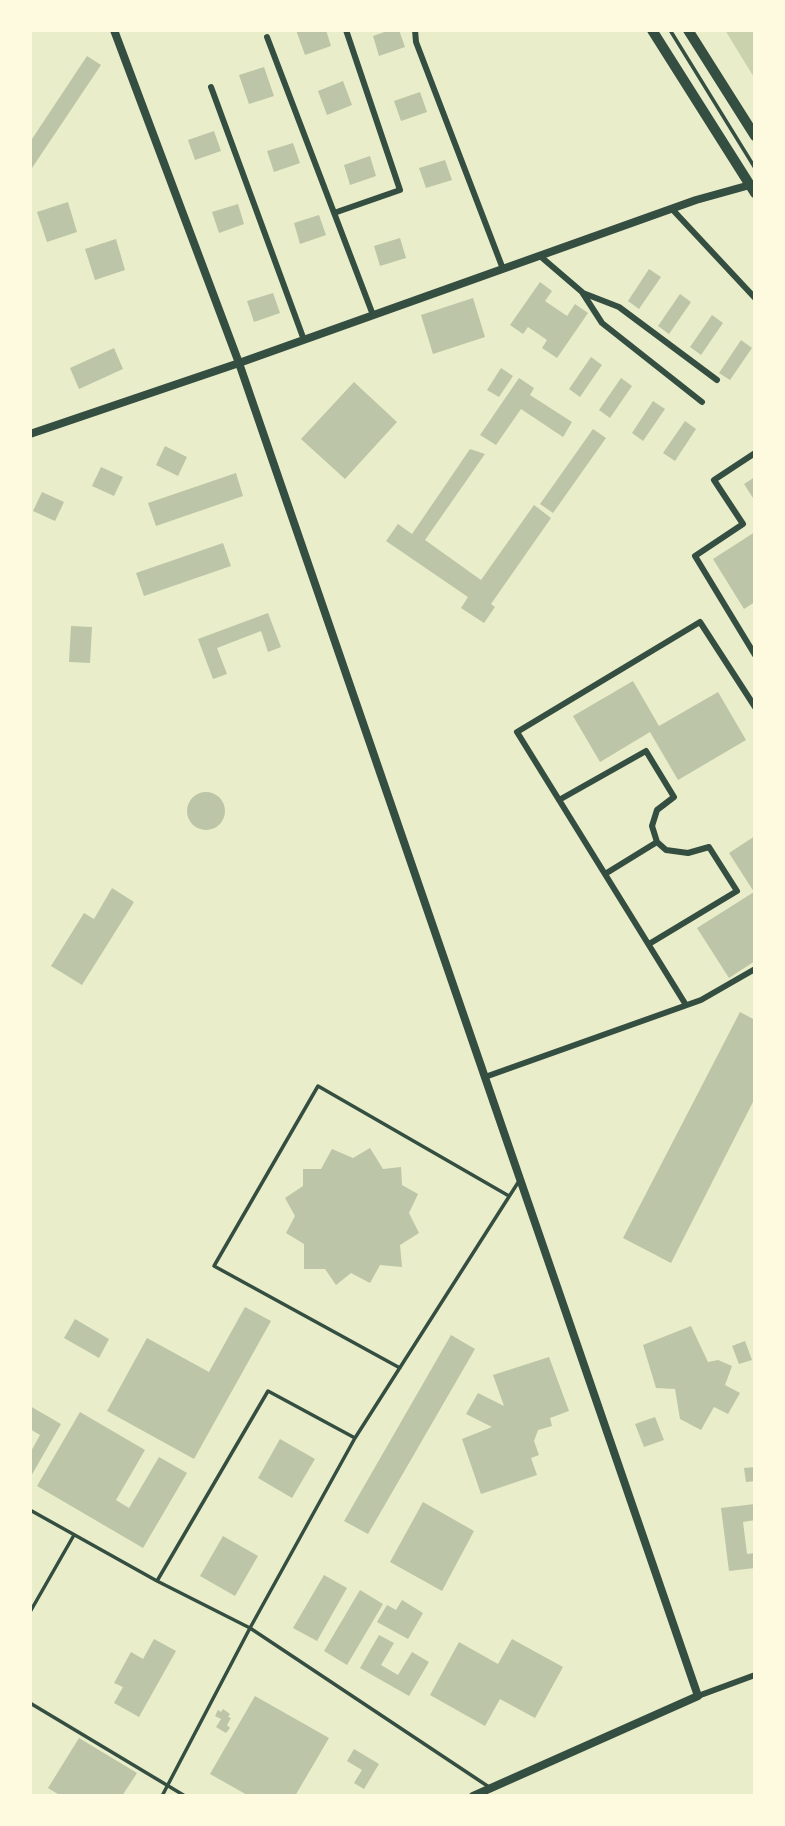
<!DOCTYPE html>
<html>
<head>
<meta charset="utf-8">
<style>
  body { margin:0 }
  #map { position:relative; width:785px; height:1826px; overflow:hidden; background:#e9edc9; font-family:Karla,sans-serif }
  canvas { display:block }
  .frame { position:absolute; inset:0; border:32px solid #fefae0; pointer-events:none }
</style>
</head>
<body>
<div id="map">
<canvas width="785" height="1826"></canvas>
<div class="frame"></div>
</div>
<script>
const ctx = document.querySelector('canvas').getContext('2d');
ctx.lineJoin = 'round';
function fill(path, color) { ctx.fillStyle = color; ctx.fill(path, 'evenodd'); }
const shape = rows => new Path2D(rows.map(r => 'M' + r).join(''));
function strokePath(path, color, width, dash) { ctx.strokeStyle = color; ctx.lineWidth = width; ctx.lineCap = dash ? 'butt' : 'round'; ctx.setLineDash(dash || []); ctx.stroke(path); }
fill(shape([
  [725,30,755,30,755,79]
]), '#cad2ad');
fill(shape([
  [296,30,326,30,331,46,305,55],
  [390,30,399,30,405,47,379,56,373,36],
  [87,56,101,65,30,171,30,142],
  [264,67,274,96,249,104,239,75],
  [343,81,352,105,327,115,318,91],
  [420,92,427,112,401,121,394,101],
  [214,131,221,151,195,160,188,140],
  [293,143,300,163,274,172,267,151],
  [370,156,376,176,350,185,344,165],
  [445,160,452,180,426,188,419,168],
  [68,202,77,232,47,242,37,212],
  [238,204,244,224,219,233,212,212],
  [319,215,326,235,300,244,294,223],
  [400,238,406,258,380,266,374,246],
  [116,239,125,270,95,280,85,249],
  [649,269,661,277,639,309,628,301],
  [540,282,552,291,545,301,567,316,575,304,588,313,557,358,542,348,547,340,528,327,523,334,510,325],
  [273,293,280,313,254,322,247,301],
  [680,294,691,302,669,334,658,326],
  [473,298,485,337,433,354,421,315],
  [712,315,723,323,701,355,690,347],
  [741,340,752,348,730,380,719,373],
  [114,348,123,369,79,389,70,368],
  [591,357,602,365,580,397,569,389],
  [501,368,513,376,499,397,487,390],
  [519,378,534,388,530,395,572,422,563,437,521,409,496,445,480,435],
  [621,378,632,386,610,418,599,410],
  [354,382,397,422,345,479,301,439],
  [653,401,665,409,643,441,632,433],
  [685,421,696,429,675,461,663,453],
  [593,429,606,438,553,513,540,504],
  [165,446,187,457,178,476,156,465],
  [470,449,485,454,425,540,481,580,534,505,551,518,491,604,495,607,484,623,461,608,468,597,386,541,398,524,412,534],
  [101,467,123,477,114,496,92,486],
  [236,473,243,496,156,526,148,503],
  [755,477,755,501,744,484],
  [42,492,64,502,55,521,33,511],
  [755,532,755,602,744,609,713,559],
  [223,543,231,566,144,596,136,573],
  [268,613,281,647,268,652,261,631,217,648,227,674,213,679,198,639],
  [71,626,92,627,90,663,69,662],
  [633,681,659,726,718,692,746,740,678,780,650,732,600,762,573,716],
  '187 811a19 19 0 1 1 38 0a19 19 0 1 1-38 0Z',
  [755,836,755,961,729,978,697,928,754,892,729,853],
  [112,888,134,902,82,985,51,966,84,913,94,919],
  [740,1012,755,1020,755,1098,671,1263,623,1238],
  [370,1148,383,1169,401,1167,402,1185,418,1194,409,1213,419,1233,400,1245,402,1267,380,1265,370,1283,351,1273,336,1285,325,1269,304,1269,304,1244,286,1233,295,1216,285,1198,303,1186,303,1169,321,1169,332,1149,353,1158],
  [245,1307,271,1321,194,1459,107,1411,147,1338,209,1372],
  [75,1319,109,1339,99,1358,64,1338],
  [691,1326,708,1362,718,1360,732,1366,725,1385,740,1393,728,1414,714,1407,701,1430,680,1419,675,1389,656,1388,643,1345],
  [451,1335,475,1349,368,1534,344,1521],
  [745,1341,752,1360,739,1364,732,1346],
  [549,1357,569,1411,550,1418,552,1426,538,1430,534,1441,539,1455,531,1458,537,1475,481,1494,462,1439,492,1427,466,1414,478,1393,504,1406,493,1375],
  [30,1406,61,1424,30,1478,30,1453,40,1435,30,1429],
  [80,1412,145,1450,116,1500,129,1508,159,1457,187,1473,143,1548,37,1486],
  [655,1417,664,1440,644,1447,635,1424],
  [280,1439,315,1459,292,1498,258,1478],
  [755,1467,755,1481,746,1482,744,1468],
  [423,1502,474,1531,442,1591,390,1562],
  [755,1504,755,1520,743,1522,747,1554,755,1553,755,1568,729,1571,721,1508],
  [223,1536,258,1556,235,1596,200,1576],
  [324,1575,347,1588,317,1641,293,1628],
  [360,1590,383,1604,347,1665,324,1651],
  [402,1600,423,1613,408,1639,377,1622,387,1605,396,1610],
  [379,1635,394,1643,381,1665,398,1675,412,1652,429,1662,409,1696,360,1668],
  [154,1639,176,1651,139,1717,114,1703,123,1687,114,1683,131,1652,143,1659],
  [512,1639,563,1667,535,1718,500,1699,485,1726,430,1695,459,1642,498,1664],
  [255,1696,329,1738,295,1796,249,1796,210,1774],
  [223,1709,230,1714,228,1717,231,1718,227,1725,230,1728,226,1733,216,1727,221,1719,215,1716,218,1710,221,1712],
  [79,1738,137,1773,122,1796,61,1796,48,1788],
  [354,1749,379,1764,364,1789,354,1783,362,1770,347,1761]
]), '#bcc5a7');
strokePath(shape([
  [670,30,755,168],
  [400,1368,214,1266,318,1086,509,1196],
  [30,1510,157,1581,250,1628,489,1787],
  [157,1581,268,1391,355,1438],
  [30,1612,74,1535],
  [30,1703,185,1796],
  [162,1796,250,1628,355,1438,519,1181]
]), '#344e41', 3.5);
strokePath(shape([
  [415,30,416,42,503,269],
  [267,37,373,315],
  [211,87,304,340],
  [672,209,755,298],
  [334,213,400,190,346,30],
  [540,256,582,292,602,323,702,402],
  [583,293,619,307,717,380],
  [755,453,714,480,743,524,695,556,755,655],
  [559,800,646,751,674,797,657,810,652,826,657,842,666,850,688,853,709,847,737,891,649,944],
  [605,874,657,842],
  [686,1005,517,732,700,622,755,707],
  [485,1077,701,1000,755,969],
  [698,1696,755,1675]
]), '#344e41', 6);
strokePath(shape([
  [30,434,239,363,114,30],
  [473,1796,698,1696,239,363,696,200,750,185]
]), '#344e41', 8);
strokePath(shape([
  [652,30,755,193],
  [688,30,755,136]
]), '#344e41', 10);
</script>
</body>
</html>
